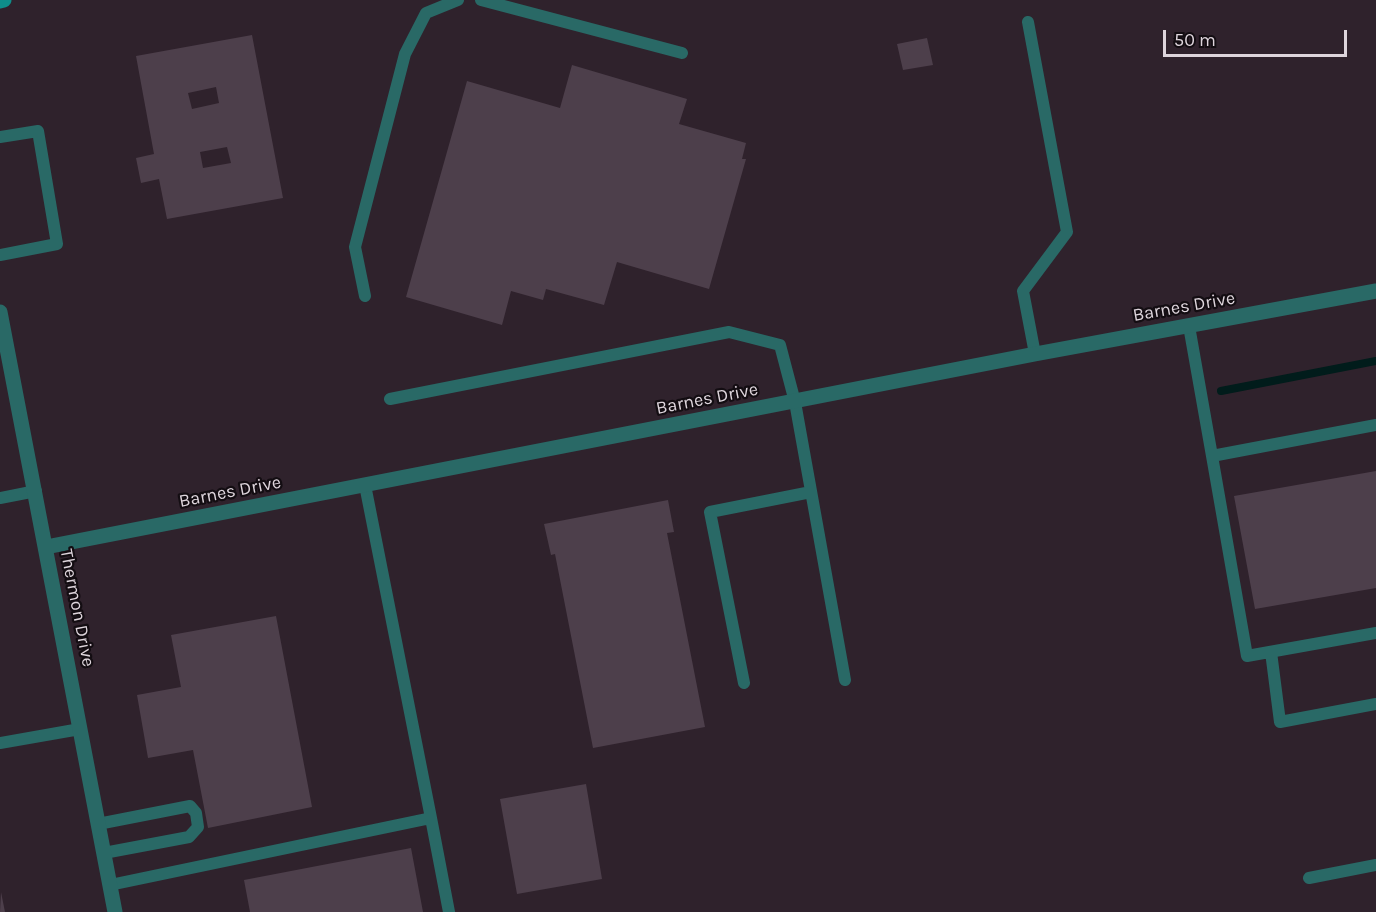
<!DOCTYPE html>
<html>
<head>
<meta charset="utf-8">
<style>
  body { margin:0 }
  #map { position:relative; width:1376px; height:912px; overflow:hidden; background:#2f222c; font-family:Karla,sans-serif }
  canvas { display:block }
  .scale { position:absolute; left:1163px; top:30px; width:184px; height:27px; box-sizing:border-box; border:3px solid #ded5dc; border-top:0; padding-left:8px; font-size:18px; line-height:21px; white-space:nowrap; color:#ded5dc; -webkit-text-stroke:4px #130d12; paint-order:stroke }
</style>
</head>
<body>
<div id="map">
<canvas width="1376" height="912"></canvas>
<div class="scale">50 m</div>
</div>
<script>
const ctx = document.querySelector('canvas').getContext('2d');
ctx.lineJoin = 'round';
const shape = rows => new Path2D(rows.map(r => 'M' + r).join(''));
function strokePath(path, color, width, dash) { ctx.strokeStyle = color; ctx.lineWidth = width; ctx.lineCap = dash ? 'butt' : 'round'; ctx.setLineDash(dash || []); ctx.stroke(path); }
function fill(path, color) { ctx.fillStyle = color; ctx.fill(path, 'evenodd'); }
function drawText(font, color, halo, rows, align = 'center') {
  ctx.font = font + ' Karla,sans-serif'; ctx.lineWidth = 4.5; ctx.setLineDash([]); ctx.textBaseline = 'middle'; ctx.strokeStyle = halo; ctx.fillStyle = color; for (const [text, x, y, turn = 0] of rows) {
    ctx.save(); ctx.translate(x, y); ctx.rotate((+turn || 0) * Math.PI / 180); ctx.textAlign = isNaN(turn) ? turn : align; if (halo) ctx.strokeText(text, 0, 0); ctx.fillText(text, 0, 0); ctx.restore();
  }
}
strokePath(shape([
  [1221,391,1376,361]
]), '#011c1b', 8);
fill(shape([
  [252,35,283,198,167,219,159,179,141,183,136,158,154,154,136,56],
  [216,87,219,103,192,109,188,93],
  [227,147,231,163,203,168,200,152],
  [927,38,933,65,903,70,897,44],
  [572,65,687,99,679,124,746,143,742,159,746,159,709,289,617,262,604,305,546,289,543,300,511,291,502,325,406,297,467,81,560,108],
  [1376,471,1376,588,1255,609,1234,496],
  [668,500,674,532,667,533,705,727,593,748,555,554,551,555,544,524],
  [276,616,312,807,208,828,193,750,148,758,137,695,181,687,171,635],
  [586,784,602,879,517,894,500,799],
  [411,848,423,912,250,912,244,880],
  [1,892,5,912,0,912]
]), '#4d3f4b');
strokePath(shape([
  [481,0,682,53],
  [1028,22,1067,232,1023,291,1035,354],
  [0,137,38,131,57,244,0,255],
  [365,296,355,247,405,54,426,13,458,0],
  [1189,326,1212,456],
  [390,399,729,332,780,345,795,402,845,680],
  [1376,425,1212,456,1247,656,1376,633],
  [0,498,36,491],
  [1271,652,1280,722,1376,704],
  [744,683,710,512,811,492],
  [0,743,80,729],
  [431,818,449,912],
  [98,824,190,806,196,813,198,827,189,837,104,853],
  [1309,878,1376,865],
  [110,885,431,818,365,485]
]), '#296966', 12);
strokePath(shape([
  [0,312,115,912],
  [46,547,1035,354,1376,291]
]), '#296966', 15);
strokePath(shape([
  [0,1,4,0]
]), '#0e8e8a', 15);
drawText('18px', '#ded5dc', '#130d12', [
  ["Barnes Drive",1184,307,-10],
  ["Barnes Drive",707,399,-11],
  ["Barnes Drive",230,492,-11],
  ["Thermon Drive",77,608,79]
]);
</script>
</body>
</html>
